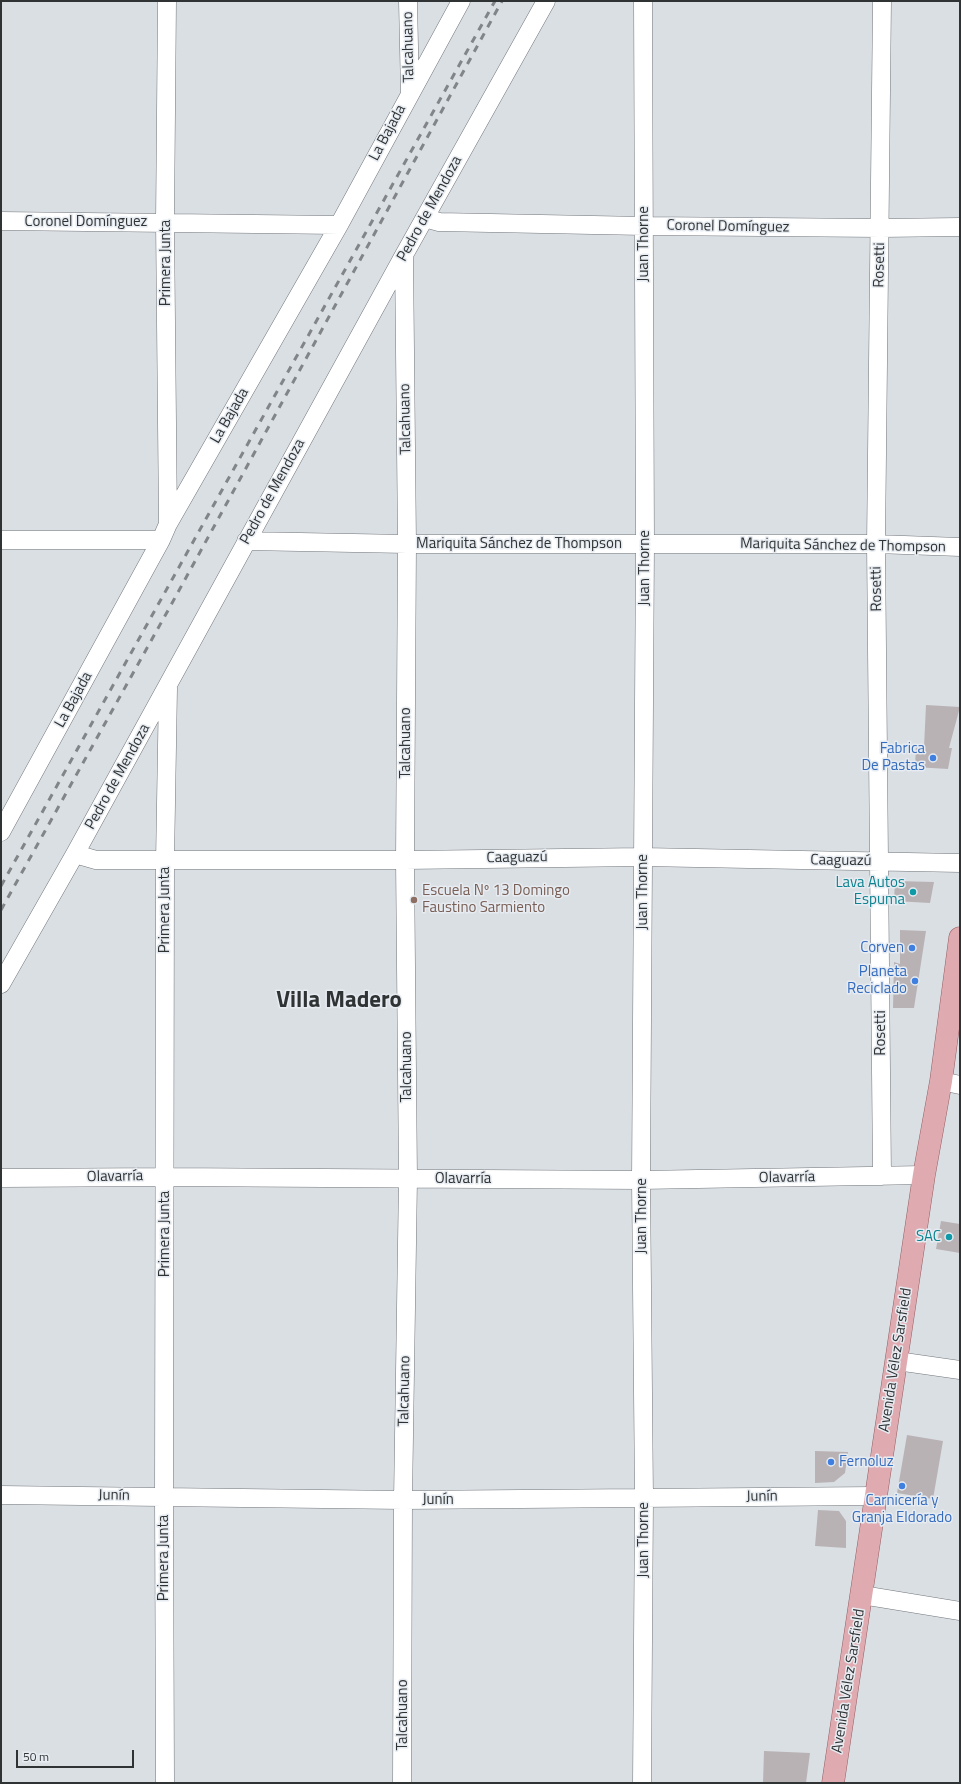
<!DOCTYPE html>
<html>
<head>
<meta charset="utf-8">
<style>
  body { margin:0 }
  #map { position:relative; width:961px; height:1784px; overflow:hidden; background:#dadfe4; font-family:"Titillium Web",sans-serif }
  canvas { display:block }
  .frame { position:absolute; inset:0; border:2px solid #303334; pointer-events:none }
  .scale { position:absolute; left:16px; top:1750px; width:118px; height:18px; box-sizing:border-box; border:2px solid #303334; border-top:0; padding-left:5px; font-size:12px; line-height:14px; white-space:nowrap; color:#303334; -webkit-text-stroke:3px #e7ecf2; paint-order:stroke }
</style>
</head>
<body>
<div id="map">
<canvas width="961" height="1784"></canvas>
<div class="frame"></div>
<div class="scale">50 m</div>
</div>
<script>
const ctx = document.querySelector('canvas').getContext('2d');
ctx.lineJoin = 'round';
function fill(path, color) { ctx.fillStyle = color; ctx.fill(path, 'evenodd'); }
const shape = rows => new Path2D(rows.map(r => 'M' + r).join(''));
function strokePath(path, color, width, dash) { ctx.strokeStyle = color; ctx.lineWidth = width; ctx.lineCap = dash ? 'butt' : 'round'; ctx.setLineDash(dash || []); ctx.stroke(path); }
function drawText(font, color, halo, rows, align = 'center') {
  ctx.font = font + ' "Titillium Web",sans-serif'; ctx.lineWidth = 3; ctx.setLineDash([]); ctx.textBaseline = 'middle'; ctx.strokeStyle = halo; ctx.fillStyle = color; for (const [text, x, y, turn = 0] of rows) {
    ctx.save(); ctx.translate(x, y); ctx.rotate((+turn || 0) * Math.PI / 180); ctx.textAlign = isNaN(turn) ? turn : align; if (halo) ctx.strokeText(text, 0, 0); ctx.fillText(text, 0, 0); ctx.restore();
  }
}
fill(shape([
  [926,705,960,707,949,748,952,748,948,769,915,767,916,747,924,747],
  [895,881,934,882,930,903,894,901],
  [900,930,926,931,914,1008,893,1008,894,962,900,964],
  [941,1221,960,1224,960,1253,936,1249],
  [907,1435,943,1441,933,1499,897,1493],
  [815,1451,848,1452,845,1473,834,1482,815,1483],
  [818,1510,839,1511,846,1521,846,1548,815,1546],
  [764,1751,810,1753,806,1783,763,1783]
]), '#b9b2b4');
const minor = shape([
  [167,1,165,222,168,524],
  [408,1,410,93],
  [425,218,439,222,644,226,881,228,960,227],
  [1,221,339,225],
  [1,540,161,540],
  [246,541,407,544,876,544,960,547],
  [1,832,161,540,168,524,339,225,461,1],
  [75,854,96,860,405,860,643,857,960,863],
  [1,984,75,854,404,255,546,1],
  [941,1081,960,1085],
  [882,1176,876,544,882,1],
  [1,1178,165,1177,641,1180,924,1175],
  [897,1361,960,1370],
  [1,1495,403,1500,875,1496],
  [862,1595,960,1611],
  [165,1783,164,1497,165,861,168,688],
  [402,1783,403,1500,408,1179,405,860,407,544,404,255],
  [642,1783,644,1499,641,1180,645,544,643,1]
]);
const major = shape([
  [833,1783,924,1175,941,1081,960,938]
]);
strokePath(minor, '#71767b', 19);
strokePath(major, '#935d62', 23);
strokePath(minor, '#fff', 18);
strokePath(major, '#dfabb0', 22);
strokePath(shape([
  [1,886,495,1],
  [1,910,171,605,502,1]
]), '#818588', 3, [7, 7]);
for (const [x, y, r, color] of [
  [933,758,4,"#3f7fe0"],
  [913,892,4,"#0f9aa8"],
  [414,900,4,"#8d6e63"],
  [912,948,4,"#3f7fe0"],
  [915,981,4,"#3f7fe0"],
  [949,1237,4,"#0f9aa8"],
  [831,1462,4,"#3f7fe0"],
  [902,1486,4,"#3f7fe0"]
]) { const dot = new Path2D(); dot.arc(x, y, r, 0, 2 * Math.PI); ctx.fillStyle = color; ctx.fill(dot); strokePath(dot, '#e7ecf2', 1.5); }
drawText('15px', '#303334', '#e7ecf2', [
  ["Talcahuano",409,47,-91],
  ["La Bajada",388,133,-62],
  ["Pedro de Mendoza",430,209,-61],
  ["Coronel Domínguez",86,222],
  ["Coronel Domínguez",728,227,1],
  ["Juan Thorne",644,244,-90],
  ["Primera Junta",166,263,-90],
  ["Rosetti",880,265,-89],
  ["La Bajada",230,416,-60],
  ["Talcahuano",406,419,-91],
  ["Pedro de Mendoza",273,492,-61],
  ["Mariquita Sánchez de Thompson",519,544],
  ["Mariquita Sánchez de Thompson",843,546,1],
  ["Juan Thorne",645,568,-90],
  ["Rosetti",877,589,-91],
  ["La Bajada",74,700,-61],
  ["Talcahuano",406,743,-90],
  ["Pedro de Mendoza",118,777,-61],
  ["Caaguazú",517,858,-1],
  ["Caaguazú",841,861,1],
  ["Juan Thorne",643,892,-90],
  ["Primera Junta",165,910,-90],
  ["Rosetti",881,1033,-90],
  ["Talcahuano",407,1067,-90],
  ["Olavarría",115,1177,-1],
  ["Olavarría",787,1178,-1],
  ["Olavarría",463,1179],
  ["Juan Thorne",642,1216,-90],
  ["Primera Junta",165,1234,-90],
  ["Avenida Vélez Sarsfield",896,1360,-81],
  ["Talcahuano",405,1391,-89],
  ["Junín",114,1496,1],
  ["Junín",762,1497,-1],
  ["Junín",438,1500],
  ["Juan Thorne",644,1540,-90],
  ["Primera Junta",164,1558,-90],
  ["Avenida Vélez Sarsfield",849,1681,-81],
  ["Talcahuano",403,1715,-90]
]);
drawText('15px', '#366cbe', '#e7ecf2', [
  ["Fabrica",925,749],
  ["De Pastas",925,766],
  ["Corven",904,948],
  ["Planeta",907,972],
  ["Reciclado",907,989],
  ["Fernoluz",839,1462,"left"],
  ["Carnicería y",902,1501,"center"],
  ["Granja Eldorado",902,1518,"center"]
], 'right');
drawText('15px', '#0d838f', '#e7ecf2', [
  ["Lava Autos",905,883],
  ["Espuma",905,900],
  ["SAC",941,1237]
], 'right');
drawText('15px', '#785e54', '#e7ecf2', [
  ["Escuela Nº 13 Domingo",422,891],
  ["Faustino Sarmiento",422,908]
], 'left');
drawText('bold 23px', '#303334', '#e7ecf2', [
  ["Villa Madero",339,1001]
]);
</script>
</body>
</html>
